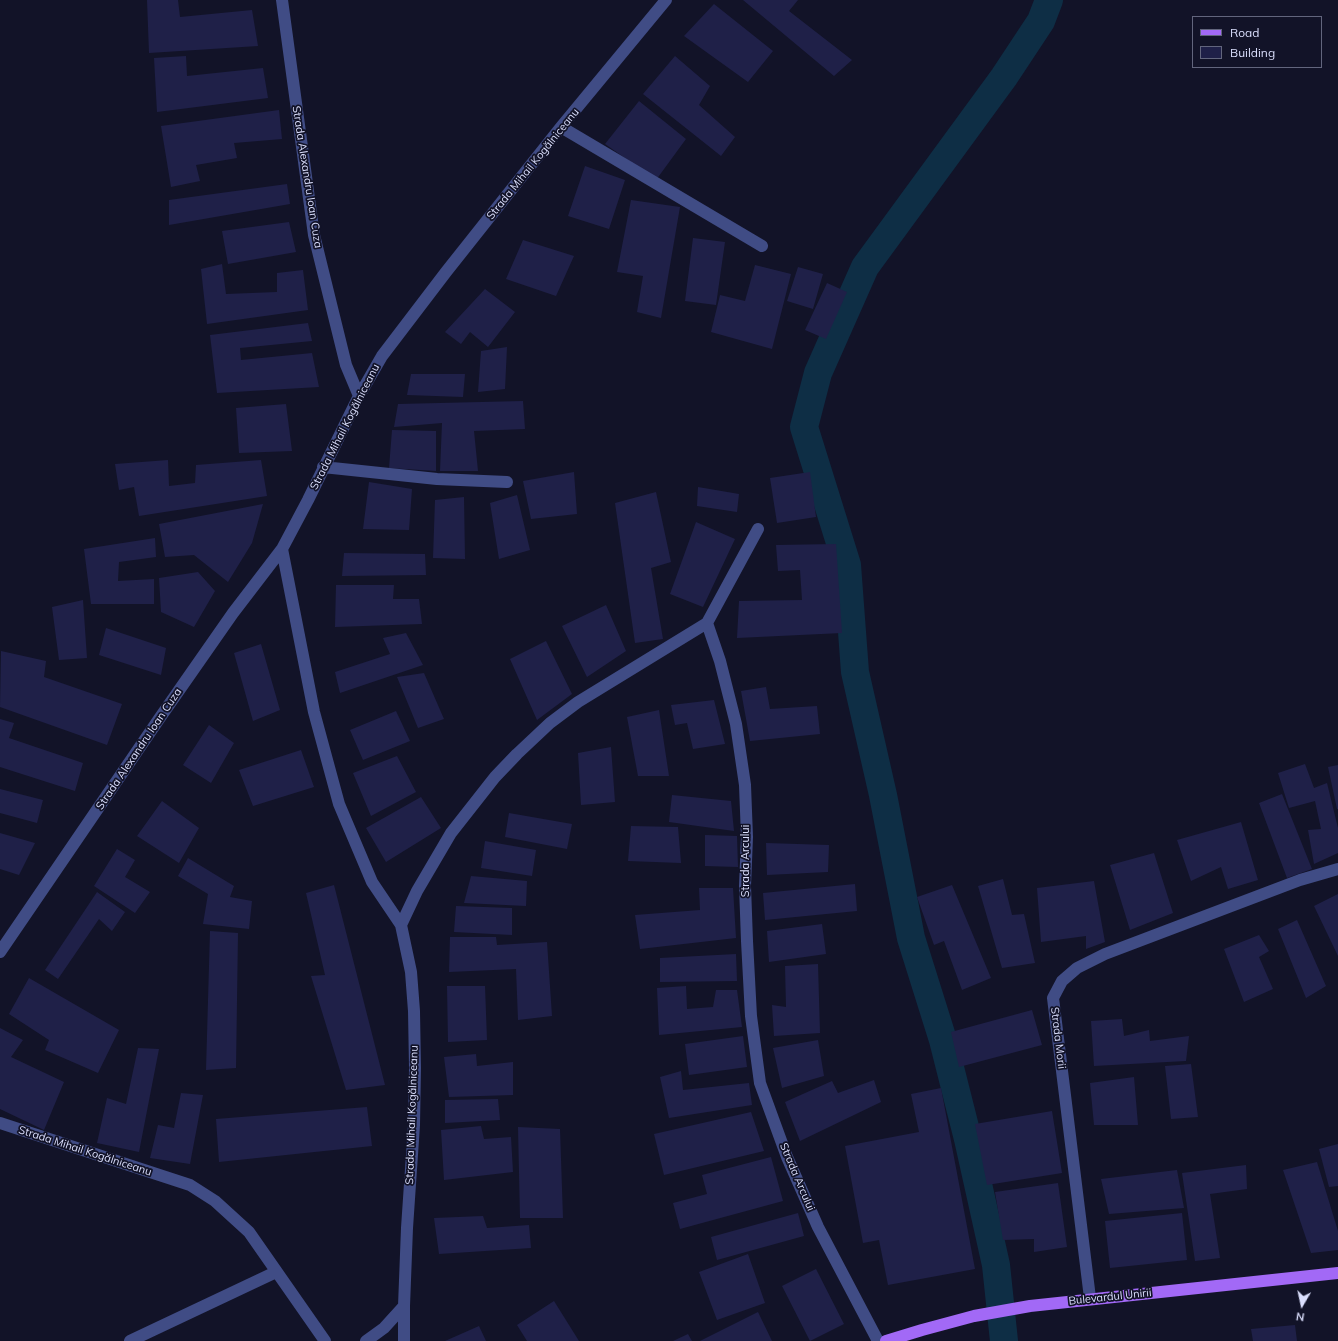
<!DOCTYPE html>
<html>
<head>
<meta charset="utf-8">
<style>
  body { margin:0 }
  #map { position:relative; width:1338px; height:1341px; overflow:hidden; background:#121328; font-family:Mulish,sans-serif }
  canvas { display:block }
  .legend { position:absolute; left:1192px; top:16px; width:130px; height:52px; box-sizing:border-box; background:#121328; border:1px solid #62657d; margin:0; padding:5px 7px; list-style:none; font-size:12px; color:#dbdffd }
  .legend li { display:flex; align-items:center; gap:8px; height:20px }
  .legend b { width:20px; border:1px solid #62657d }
  .north { position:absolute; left:1282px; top:1285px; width:40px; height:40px; -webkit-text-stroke:3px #121328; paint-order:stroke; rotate:189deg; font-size:11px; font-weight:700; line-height:16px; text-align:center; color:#dbdffd }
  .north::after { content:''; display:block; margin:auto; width:14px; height:18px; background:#dbdffd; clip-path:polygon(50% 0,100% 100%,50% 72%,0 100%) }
</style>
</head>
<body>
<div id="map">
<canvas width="1338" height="1341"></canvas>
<ul class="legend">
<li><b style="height:5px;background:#a269f6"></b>Road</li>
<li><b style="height:11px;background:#1f2048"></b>Building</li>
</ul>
<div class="north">N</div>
</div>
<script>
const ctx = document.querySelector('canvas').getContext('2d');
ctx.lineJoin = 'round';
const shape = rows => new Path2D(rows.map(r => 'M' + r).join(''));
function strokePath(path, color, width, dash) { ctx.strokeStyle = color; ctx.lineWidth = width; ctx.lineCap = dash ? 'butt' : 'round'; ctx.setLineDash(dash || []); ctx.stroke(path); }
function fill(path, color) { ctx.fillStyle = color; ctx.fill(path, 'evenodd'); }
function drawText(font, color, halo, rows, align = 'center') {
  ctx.font = font + ' Mulish,sans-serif'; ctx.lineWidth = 3.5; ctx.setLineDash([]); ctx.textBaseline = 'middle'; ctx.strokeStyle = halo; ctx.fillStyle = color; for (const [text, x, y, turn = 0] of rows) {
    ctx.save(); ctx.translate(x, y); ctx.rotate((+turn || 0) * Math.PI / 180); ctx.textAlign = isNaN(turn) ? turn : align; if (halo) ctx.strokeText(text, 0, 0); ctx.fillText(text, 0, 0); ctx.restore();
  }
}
strokePath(shape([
  [1004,1341,996,1265,968,1139,943,1040,911,938,883,795,855,672,847,565,804,427,818,373,865,267,1004,77,1041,21,1049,0]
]), '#0e2e45', 28);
fill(shape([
  [147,0,178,0,180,17,252,10,258,46,149,53],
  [743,0,798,0,789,11,852,60,834,76],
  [714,4,773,51,748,82,684,36],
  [186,56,187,76,263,68,268,98,157,112,154,58],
  [675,56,710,86,699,105,735,137,721,156,643,94],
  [639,101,686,139,656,180,605,144],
  [279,110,282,139,234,143,237,158,196,165,200,181,171,187,161,126],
  [585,166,625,180,609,229,568,216],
  [287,184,290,204,169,225,169,200],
  [631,200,680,207,661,318,637,312,643,276,617,272],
  [289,222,296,252,228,264,222,231],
  [693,238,725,242,716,305,685,301],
  [523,240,574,256,556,296,506,279],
  [222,264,226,294,277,292,277,273,303,270,308,310,207,324,201,269],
  [755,265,791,274,772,349,711,332,720,295,745,301],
  [798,267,823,274,813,309,787,301],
  [827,283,847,292,826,339,805,330],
  [485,289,515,312,488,347,470,332,461,344,445,332],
  [308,323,312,341,240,348,241,360,312,353,319,387,217,393,210,335],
  [507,347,505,389,478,392,481,351],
  [411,374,465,374,463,397,407,395],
  [523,401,525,429,474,431,478,471,440,471,442,423,394,427,398,404],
  [286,404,292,451,239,453,236,408],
  [392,430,436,431,436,471,389,468],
  [168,460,169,486,195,483,196,465,261,460,267,496,139,516,134,487,119,490,115,464],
  [574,472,577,514,531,519,523,481],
  [810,472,816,517,777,523,770,478],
  [369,482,412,489,409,530,363,529],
  [698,487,739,494,737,512,697,506],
  [656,492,671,562,651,568,663,639,635,643,615,503],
  [517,495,530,550,499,559,490,503],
  [464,497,465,559,433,558,435,500],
  [263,504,252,543,228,582,194,555,165,557,159,524],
  [696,522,735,539,703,607,670,594],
  [155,538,156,557,119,562,118,581,154,579,154,604,91,604,84,549],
  [836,544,842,633,737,638,739,601,802,600,800,570,778,571,776,545],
  [344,553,425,554,426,575,342,576],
  [198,572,215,591,194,627,161,612,159,578],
  [336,585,394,585,393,599,419,599,422,624,335,627],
  [83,600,87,658,59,660,52,607],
  [606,605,626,651,587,677,562,626],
  [106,628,166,648,161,675,99,655],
  [406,633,423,665,340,693,335,672,390,654,383,638],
  [546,641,572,694,537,720,510,659],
  [261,644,280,710,253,721,234,653],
  [1,651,46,661,44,677,122,704,107,745,0,707],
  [424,673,444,719,418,728,397,677],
  [766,687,770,709,817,706,820,734,750,741,741,691],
  [714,700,725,744,693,749,687,723,675,725,671,705],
  [659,710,669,776,638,776,627,717],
  [396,711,410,741,363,760,350,730],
  [0,719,14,723,9,738,83,763,75,791,0,767],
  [209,725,234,743,211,783,183,765],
  [611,747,615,802,581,805,578,753],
  [301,750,314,787,253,806,239,770],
  [397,756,416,792,371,816,353,773],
  [1305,764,1314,788,1327,783,1338,828,1338,853,1314,864,1308,830,1321,829,1315,801,1289,808,1278,773],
  [1338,765,1338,809,1337,809,1328,767],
  [0,789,43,800,37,823,0,813],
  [1282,794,1312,869,1287,878,1259,803],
  [672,795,731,801,734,831,669,822],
  [421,797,441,828,386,862,366,828],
  [162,801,199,828,179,863,137,836],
  [509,813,572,824,567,849,505,837],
  [1241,822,1258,880,1228,889,1221,867,1191,881,1177,840],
  [631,826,678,827,681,863,628,861],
  [0,833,35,843,19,875,0,869],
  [705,835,737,836,738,867,705,866],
  [485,841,536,850,532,876,481,868],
  [766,843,829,845,828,872,767,875],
  [117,849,135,860,125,877,150,892,135,913,94,886],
  [1154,853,1173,913,1130,930,1110,865],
  [188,858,234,886,230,897,252,901,249,929,203,924,208,894,178,876],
  [471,876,527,881,526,906,464,903],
  [1003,879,1012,915,1024,914,1035,963,1002,968,978,886],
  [1094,881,1105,942,1086,949,1086,936,1041,942,1037,888],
  [855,884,857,911,765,920,763,893],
  [334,885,385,1085,346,1090,311,976,325,975,306,893],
  [952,885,991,978,962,990,944,941,934,945,917,897],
  [699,888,733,888,736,938,640,949,635,915,700,910],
  [97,892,125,912,112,931,99,919,58,979,45,970],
  [1338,894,1338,956,1314,906],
  [456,906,512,908,512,935,454,932],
  [1297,920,1326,986,1306,998,1278,929],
  [822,924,826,954,769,962,767,931],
  [210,931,238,933,236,1068,206,1070],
  [1259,935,1269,951,1259,957,1273,989,1244,1002,1224,949],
  [450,937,496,937,497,945,547,942,552,1016,518,1020,516,969,449,972],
  [736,954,737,981,660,982,660,958],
  [818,964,820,1033,774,1036,772,1005,786,1007,785,966],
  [29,978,119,1030,98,1073,45,1050,49,1040,9,1014],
  [447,986,485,986,487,1040,448,1042],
  [686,986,687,1009,713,1007,716,990,737,990,742,1027,659,1035,657,988],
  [1032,1010,1042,1045,959,1067,951,1032],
  [1122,1019,1124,1036,1149,1030,1150,1041,1189,1036,1186,1061,1094,1066,1091,1021],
  [0,1028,23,1040,11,1057,64,1082,44,1130,0,1109],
  [743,1036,747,1067,689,1075,685,1044],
  [818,1040,824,1076,782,1088,773,1048],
  [138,1048,159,1049,139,1152,97,1143,107,1098,126,1104],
  [476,1054,477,1066,513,1062,513,1095,449,1097,444,1057],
  [1191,1064,1198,1117,1171,1119,1165,1066],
  [681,1071,683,1090,749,1083,752,1105,669,1118,660,1077],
  [1134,1077,1138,1125,1094,1125,1090,1083],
  [874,1080,881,1102,800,1141,785,1102,832,1081,838,1093],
  [941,1088,975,1269,888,1285,879,1240,863,1243,845,1146,919,1132,911,1094],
  [181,1093,203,1095,190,1164,150,1158,158,1125,174,1128],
  [498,1099,500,1120,445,1123,445,1100],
  [367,1107,372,1146,219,1162,216,1119],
  [1052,1111,1062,1173,987,1185,975,1124],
  [751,1112,764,1151,664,1175,654,1134],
  [481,1126,484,1139,511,1137,513,1172,444,1180,441,1130],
  [518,1127,560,1129,563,1218,520,1218],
  [1338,1144,1338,1186,1329,1187,1319,1149],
  [771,1157,783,1201,680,1229,673,1203,707,1194,702,1175],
  [1317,1162,1338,1231,1338,1250,1311,1253,1283,1170],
  [1246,1165,1247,1189,1210,1194,1220,1258,1195,1261,1182,1173],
  [1177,1170,1184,1208,1109,1214,1101,1179],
  [1058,1183,1067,1247,1034,1252,1034,1239,1003,1240,995,1192],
  [798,1213,804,1236,717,1260,711,1237],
  [1182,1213,1187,1260,1110,1268,1105,1221],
  [483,1216,487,1228,529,1225,531,1248,439,1254,434,1218],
  [748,1254,765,1303,717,1320,699,1272],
  [816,1269,844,1324,810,1341,782,1286],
  [554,1301,579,1341,527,1341,517,1325],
  [758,1312,772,1341,700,1341],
  [1295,1325,1297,1341,1253,1341,1251,1329],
  [479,1326,486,1341,445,1341],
  [688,1334,692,1341,673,1341]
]), '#1f2048');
strokePath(shape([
  [282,0,314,235,346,365,359,396],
  [561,127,762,246],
  [323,467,437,479,507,482],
  [707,623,758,529],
  [401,925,417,891,451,833,495,777,517,754,550,723,578,702,707,623,720,661,736,724,745,785,747,837,745,886,747,941,751,1016,760,1083,787,1157,818,1227,878,1341],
  [0,952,159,719,233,613,282,549],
  [0,1123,190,1185,215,1201,249,1232,325,1341],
  [1090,1298,1053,998,1062,981,1077,968,1105,954,1300,880,1338,869],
  [130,1341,276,1272],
  [366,1341,384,1328,404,1306],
  [404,1341,404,1306,407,1228,414,1125,415,1068,414,1011,411,972,401,925,372,882,339,804,314,712,282,549,308,500,359,396,382,356,446,272,561,127,666,0]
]), '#404c85', 12);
strokePath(shape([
  [886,1341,922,1330,974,1316,1030,1306,1338,1273]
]), '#a269f6', 12);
drawText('11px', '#dbdffd', '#121328', [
  ["Strada Mihail Kogălniceanu",533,164,-51],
  ["Strada Alexandru Ioan Cuza",307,177,81],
  ["Strada Mihail Kogălniceanu",345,427,-63],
  ["Strada Alexandru Ioan Cuza",139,749,-56],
  ["Strada Arcului",746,861,-90],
  ["Strada Morii",1058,1038,83],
  ["Strada Mihail Kogălniceanu",412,1115,-88],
  ["Strada Mihail Kogălniceanu",85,1151,18],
  ["Strada Arcului",797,1177,67],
  ["Bulevardul Unirii",1110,1297,-6]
]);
</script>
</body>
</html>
